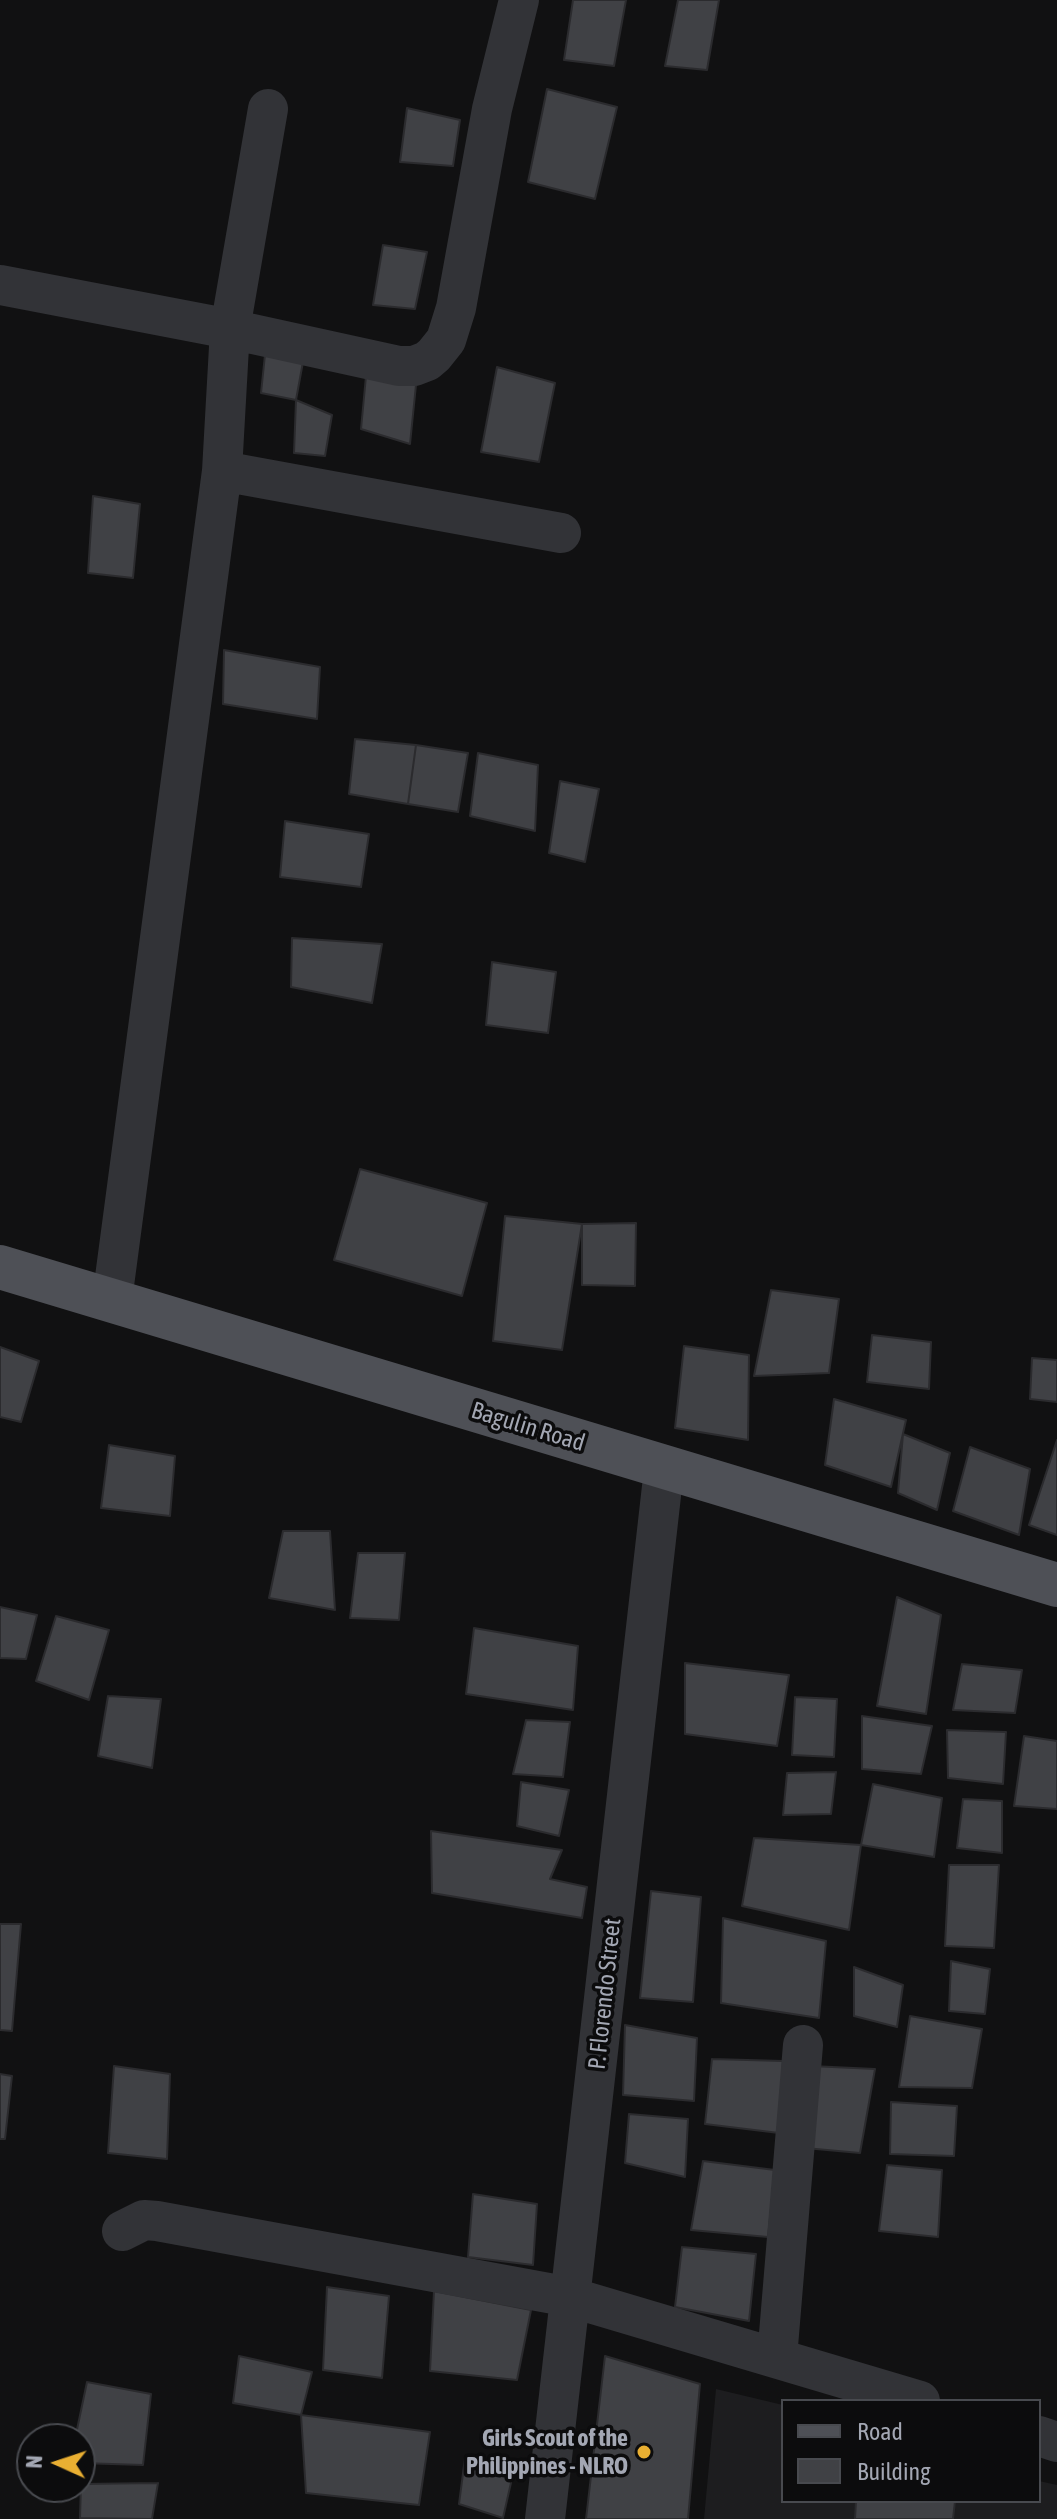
<!DOCTYPE html>
<html>
<head>
<meta charset="utf-8">
<style>
  body { margin:0 }
  #map { position:relative; width:1057px; height:2519px; overflow:hidden; background:#111112; font-family:"Asap Condensed",sans-serif }
  canvas { display:block }
  .legend { position:absolute; left:781px; top:2399px; width:260px; height:104px; box-sizing:border-box; background:#0c0c0d; border:2px solid #484a4f; margin:0; padding:10px 14px; list-style:none; font-size:24px; color:#a3a7b3 }
  .legend li { display:flex; align-items:center; gap:16px; height:40px }
  .legend b { width:40px; border:2px solid #484a4f }
  .north { position:absolute; left:16px; top:2423px; width:80px; height:80px; box-sizing:border-box; background:#0c0c0d; border:2px solid #484a4f; border-radius:50%; rotate:273deg; font-size:22px; font-weight:700; line-height:32px; text-align:center; color:#a3a7b3 }
  .north::after { content:''; display:block; margin:auto; width:28px; height:36px; background:#e9af32; clip-path:polygon(50% 0,100% 100%,50% 72%,0 100%) }
</style>
</head>
<body>
<div id="map">
<canvas width="1057" height="2519"></canvas>
<ul class="legend">
<li><b style="height:10px;background:#4e5056"></b>Road</li>
<li><b style="height:22px;background:#404145"></b>Building</li>
</ul>
<div class="north">N</div>
</div>
<script>
const ctx = document.querySelector('canvas').getContext('2d');
ctx.lineJoin = 'round';
function fill(path, color) { ctx.fillStyle = color; ctx.fill(path, 'evenodd'); }
const shape = rows => new Path2D(rows.map(r => 'M' + r).join(''));
function strokePath(path, color, width, dash) { ctx.strokeStyle = color; ctx.lineWidth = width; ctx.lineCap = dash ? 'butt' : 'round'; ctx.setLineDash(dash || []); ctx.stroke(path); }
function drawText(font, color, halo, rows, align = 'center') {
  ctx.font = font + ' "Asap Condensed",sans-serif'; ctx.lineWidth = 7; ctx.setLineDash([]); ctx.textBaseline = 'middle'; ctx.strokeStyle = halo; ctx.fillStyle = color; for (const [text, x, y, turn = 0] of rows) {
    ctx.save(); ctx.translate(x, y); ctx.rotate((+turn || 0) * Math.PI / 180); ctx.textAlign = isNaN(turn) ? turn : align; if (halo) ctx.strokeText(text, 0, 0); ctx.fillText(text, 0, 0); ctx.restore();
  }
}
fill(shape([
  [716,2389,783,2405,783,2501,1039,2501,1039,2481,1057,2485,1057,2519,704,2519]
]), '#1d1d1f');
const building = shape([
  [573,0,626,0,614,66,564,60,573,0],
  [678,0,719,0,707,70,665,66,678,0],
  [547,89,617,107,595,199,528,182,547,89],
  [407,108,460,120,453,166,400,162,407,108],
  [383,245,427,252,415,309,373,305,383,245],
  [266,345,305,351,296,400,261,393,266,345],
  [497,367,555,383,539,462,481,452,497,367],
  [366,376,416,385,410,444,361,429,366,376],
  [296,400,332,415,325,456,294,453,296,400],
  [93,496,140,504,133,578,88,573,93,496],
  [224,650,320,667,317,719,223,704,224,650],
  [355,739,416,745,408,804,349,794,355,739],
  [416,745,468,753,458,812,408,804,416,745],
  [478,753,538,765,535,831,470,816,478,753],
  [560,781,599,789,585,862,549,853,560,781],
  [285,821,369,834,361,887,280,877,285,821],
  [292,938,382,944,372,1003,291,987,292,938],
  [492,962,556,972,548,1033,486,1025,492,962],
  [360,1169,487,1203,462,1296,334,1260,360,1169],
  [505,1216,582,1224,562,1350,493,1341,505,1216],
  [636,1223,635,1286,582,1285,582,1224,636,1223],
  [771,1290,839,1299,829,1373,754,1376,771,1290],
  [872,1335,931,1342,929,1389,867,1382,872,1335],
  [684,1346,749,1355,748,1440,675,1428,684,1346],
  [0,1347,39,1361,21,1422,0,1417,0,1347],
  [1032,1358,1057,1360,1057,1402,1030,1399,1032,1358],
  [834,1399,906,1420,891,1487,825,1465,834,1399],
  [903,1434,950,1453,937,1510,898,1493,903,1434],
  [1057,1440,1057,1535,1029,1525,1057,1440],
  [109,1445,175,1456,170,1516,101,1508,109,1445],
  [970,1447,1030,1469,1019,1535,953,1511,970,1447],
  [283,1531,330,1531,335,1610,269,1598,283,1531],
  [358,1553,405,1553,399,1620,350,1618,358,1553],
  [897,1597,941,1615,926,1714,877,1706,897,1597],
  [0,1607,37,1615,26,1659,0,1658,0,1607],
  [56,1616,109,1630,89,1700,36,1681,56,1616],
  [474,1628,578,1646,573,1710,466,1694,474,1628],
  [685,1663,789,1675,777,1746,685,1734,685,1663],
  [962,1664,1022,1670,1015,1713,953,1710,962,1664],
  [108,1696,161,1699,152,1768,98,1756,108,1696],
  [795,1697,837,1699,834,1757,792,1755,795,1697],
  [862,1716,932,1726,921,1774,862,1769,862,1716],
  [526,1720,570,1722,563,1777,513,1774,526,1720],
  [947,1730,1006,1732,1003,1784,948,1778,947,1730],
  [1024,1736,1057,1741,1057,1809,1014,1806,1024,1736],
  [836,1772,831,1814,783,1815,787,1773,836,1772],
  [521,1782,569,1790,559,1836,517,1826,521,1782],
  [873,1784,942,1798,934,1857,861,1845,873,1784],
  [963,1799,1002,1801,1002,1853,957,1848,963,1799],
  [431,1831,562,1850,550,1879,587,1887,582,1918,432,1893,431,1831],
  [754,1838,861,1845,849,1930,742,1906,754,1838],
  [949,1865,999,1865,994,1948,945,1946,949,1865],
  [651,1891,701,1897,693,2002,640,1998,651,1891],
  [723,1918,826,1941,819,2018,721,2003,723,1918],
  [0,1924,21,1924,12,2031,0,2030,0,1924],
  [951,1961,990,1969,985,2014,949,2011,951,1961],
  [854,1967,903,1985,897,2027,854,2016,854,1967],
  [910,2016,982,2029,972,2088,899,2087,910,2016],
  [625,2025,697,2038,694,2101,623,2095,625,2025],
  [712,2059,783,2061,779,2133,705,2124,712,2059],
  [114,2066,170,2074,167,2159,108,2153,114,2066],
  [811,2066,875,2069,860,2153,805,2148,811,2066],
  [0,2074,12,2076,5,2139,0,2139,0,2074],
  [891,2102,957,2106,954,2156,890,2154,891,2102],
  [629,2114,688,2119,685,2177,625,2163,629,2114],
  [703,2161,775,2170,768,2237,691,2230,703,2161],
  [887,2165,942,2170,938,2237,879,2231,887,2165],
  [473,2194,537,2204,533,2265,468,2257,473,2194],
  [682,2247,756,2254,749,2321,675,2307,682,2247],
  [327,2287,389,2296,382,2378,323,2370,327,2287],
  [434,2291,531,2310,517,2380,430,2371,434,2291],
  [239,2356,312,2372,301,2415,233,2403,239,2356],
  [605,2356,700,2384,688,2519,586,2519,605,2356],
  [87,2382,151,2394,143,2465,80,2463,80,2439,75,2439,87,2382],
  [301,2415,430,2432,419,2505,306,2493,301,2415],
  [465,2458,515,2465,503,2518,459,2504,465,2458],
  [158,2483,152,2519,80,2518,81,2484,158,2483],
  [856,2501,955,2501,953,2519,855,2519,856,2501]
]);
fill(building, '#404145');
strokePath(building, '#2b2b2e', 2);
strokePath(shape([
  [0,285,230,329,268,109],
  [222,471,561,533],
  [112,1300,222,471,230,329,399,366,414,366,427,361,434,355,446,340,456,308,492,109,519,0],
  [122,2231,144,2220,157,2221,570,2297,920,2401],
  [777,2358,803,2045],
  [1039,2436,1057,2442],
  [545,2519,664,1469]
]), '#323337', 40);
strokePath(shape([
  [0,1267,1057,1585]
]), '#4e5056', 44);
for (const [x, y, r, color] of [
  [644,2452,8,"#e9af32"]
]) { const dot = new Path2D(); dot.arc(x, y, r, 0, 2 * Math.PI); ctx.fillStyle = color; ctx.fill(dot); strokePath(dot, '#0c0c0d', 3); }
drawText('24px', '#a3a7b3', '#0c0c0d', [
  ["Bagulin Road",528,1427,17],
  ["P. Florendo Street",605,1994,-84]
]);
drawText('bold 24px', '#a3a7b3', '#0c0c0d', [
  ["Girls Scout of the",628,2438],
  ["Philippines - NLRO",628,2466]
], 'right');
</script>
</body>
</html>
